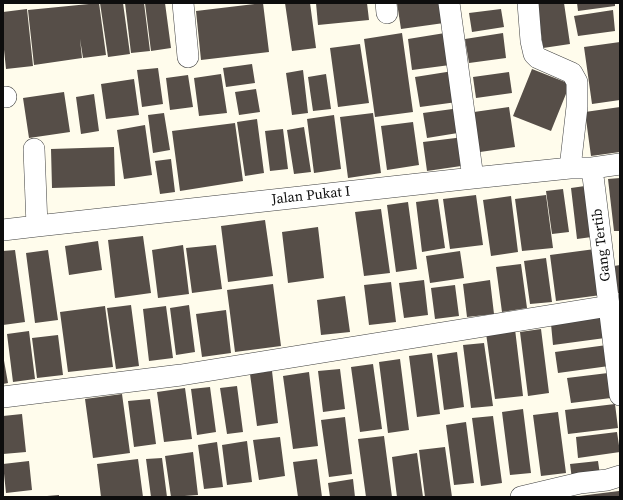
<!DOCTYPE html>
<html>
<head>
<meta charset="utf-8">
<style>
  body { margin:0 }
  #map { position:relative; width:623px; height:500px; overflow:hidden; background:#fffcec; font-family:"Source Serif 4",serif }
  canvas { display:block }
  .frame { position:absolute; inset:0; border:4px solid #0d0d0d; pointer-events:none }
</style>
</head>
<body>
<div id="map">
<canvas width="623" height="500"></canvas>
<div class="frame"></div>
</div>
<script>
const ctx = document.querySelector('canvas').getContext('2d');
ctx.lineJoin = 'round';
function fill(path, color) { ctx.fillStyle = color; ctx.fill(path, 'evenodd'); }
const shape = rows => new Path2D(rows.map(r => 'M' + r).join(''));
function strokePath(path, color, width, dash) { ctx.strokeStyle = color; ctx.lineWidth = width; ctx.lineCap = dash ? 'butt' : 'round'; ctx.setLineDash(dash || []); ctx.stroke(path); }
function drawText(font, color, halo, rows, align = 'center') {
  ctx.font = font + ' "Source Serif 4",serif'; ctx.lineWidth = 4; ctx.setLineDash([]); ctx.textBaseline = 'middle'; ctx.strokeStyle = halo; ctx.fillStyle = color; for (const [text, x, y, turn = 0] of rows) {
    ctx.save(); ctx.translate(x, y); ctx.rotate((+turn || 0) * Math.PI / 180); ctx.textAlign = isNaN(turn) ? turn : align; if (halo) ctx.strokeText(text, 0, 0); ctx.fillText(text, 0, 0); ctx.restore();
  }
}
fill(shape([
  [99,3,106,55,83,58,80,39,82,58,34,65,28,10],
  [100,3,123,3,130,54,108,57],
  [125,3,144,3,150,51,131,53],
  [145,3,165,3,171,48,151,51],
  [263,3,269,52,201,60,196,11],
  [285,3,310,3,316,48,292,51],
  [316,3,367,3,369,20,318,25],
  [397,3,442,3,444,23,401,29],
  [537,3,564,3,570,44,543,48],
  [577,3,615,3,615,6,578,11],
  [27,9,33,66,6,69,3,40,3,12],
  [501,9,504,27,472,32,469,13],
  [613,10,615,31,578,36,574,16],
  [402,33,413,112,375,117,364,39],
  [445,33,450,65,412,70,408,39],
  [503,33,506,58,469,63,465,39],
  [620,42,620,100,592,104,584,47],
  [360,44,369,103,338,107,330,48],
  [252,64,255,83,226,87,223,68],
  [158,68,163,104,142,107,137,70],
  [532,69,570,84,551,131,513,116],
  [303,70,308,113,292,115,286,73],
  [453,71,457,102,420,107,415,77],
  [509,72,512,93,476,98,473,77],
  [221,74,227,113,199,116,194,78],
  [326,74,331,109,313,111,308,77],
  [188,75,193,107,170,110,166,78],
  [134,79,139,115,106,119,101,84],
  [256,89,260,112,239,115,235,92],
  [64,92,70,132,29,138,23,98],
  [94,94,99,131,81,134,76,97],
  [509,107,515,147,480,152,474,112],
  [620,107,620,152,591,156,585,112],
  [460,108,464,132,427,138,423,113],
  [164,113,170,150,153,153,148,115],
  [373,113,381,173,348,178,340,117],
  [334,115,341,169,314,173,307,119],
  [257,119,264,173,245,176,237,122],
  [413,122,419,165,387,170,381,126],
  [235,123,243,181,180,191,172,131],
  [145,125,152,175,124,179,117,130],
  [304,127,311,172,294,174,287,130],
  [283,129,288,169,270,171,265,131],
  [464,137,468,165,427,171,423,142],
  [114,147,115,186,52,188,51,149],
  [171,159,175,192,160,194,155,161],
  [620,178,620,231,614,231,608,179],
  [592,185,599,236,577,239,571,188],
  [563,189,569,232,552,234,546,191],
  [476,195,483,245,450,249,443,199],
  [546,195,553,248,522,251,515,199],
  [511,196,518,252,491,256,483,200],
  [438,199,445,248,422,252,416,202],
  [408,202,417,269,396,272,387,205],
  [381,209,390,273,364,276,355,212],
  [265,220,273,276,228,282,221,226],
  [318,227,324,278,288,283,282,232],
  [143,236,151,293,115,298,108,240],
  [98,241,102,270,69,275,65,246],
  [183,245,189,294,158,298,152,250],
  [216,245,222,289,192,293,186,248],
  [595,249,601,295,556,301,550,255],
  [15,250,25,322,3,325,3,251],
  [48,250,58,320,35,323,26,253],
  [460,251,464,278,430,283,426,256],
  [546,258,552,302,530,304,524,261],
  [521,264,527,308,502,312,496,267],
  [620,265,620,293,618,293,614,266],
  [424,280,428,315,404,318,399,283],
  [490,280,494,314,467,317,463,284],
  [391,282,396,322,369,325,364,285],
  [273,284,281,346,235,352,227,290],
  [455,285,459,316,435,319,431,288],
  [345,296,350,332,321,335,317,300],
  [131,305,139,366,116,369,107,308],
  [189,305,195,352,176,355,170,308],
  [105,306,113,367,68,372,60,312],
  [166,306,173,358,149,361,143,309],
  [226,310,231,353,202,357,196,314],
  [602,317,605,338,553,345,551,324],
  [515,329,523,396,495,399,486,333],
  [541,329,549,393,528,396,520,332],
  [29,331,35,379,13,382,7,334],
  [58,335,63,375,37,378,32,338],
  [484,343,493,406,471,408,463,345],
  [607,345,609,366,558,373,555,352],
  [457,352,464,407,444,410,437,355],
  [432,353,440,414,417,417,409,356],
  [3,355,8,383,3,384],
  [400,359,409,430,388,433,379,362],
  [373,364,382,429,360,432,351,367],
  [340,369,345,409,323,412,318,371],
  [272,371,278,423,257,426,250,374],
  [309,372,318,446,293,449,283,376],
  [608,373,611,398,571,403,567,378],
  [237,386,243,432,227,434,220,388],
  [210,387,216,432,197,435,191,389],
  [185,388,192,439,164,442,157,392],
  [122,394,130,453,93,458,85,399],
  [150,399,156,444,134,447,128,401],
  [615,404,618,428,568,434,565,410],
  [523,409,531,473,510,475,502,412],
  [558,412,566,473,541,476,533,415],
  [22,414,26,452,3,454,3,416],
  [493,416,502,483,481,486,472,418],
  [345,417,352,474,329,477,321,420],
  [466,422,474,483,454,485,446,425],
  [617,432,620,452,578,458,576,437],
  [384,436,392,497,366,497,358,439],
  [280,437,285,476,259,480,253,440],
  [247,441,252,482,227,485,222,445],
  [217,442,223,487,204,489,198,445],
  [445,447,452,497,425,497,419,450],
  [193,452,198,495,171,497,165,456],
  [417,453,423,497,397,497,392,457],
  [162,458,167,497,151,497,146,459],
  [138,459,143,497,101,497,97,464],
  [317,459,322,497,298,497,293,462],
  [29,461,32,490,6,493,3,464],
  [598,461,600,475,572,479,570,464],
  [353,479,355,497,330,497,328,483],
  [619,491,619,497,579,497,579,496],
  [59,495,59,497,47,497,47,496]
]), '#564e48');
const minor = shape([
  [183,3,188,57],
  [386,3,387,13],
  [449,3,473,178],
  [528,3,531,41,534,54,538,58,572,73,577,82,577,107,570,168],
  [3,97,6,97],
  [34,149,37,226],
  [592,168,620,395],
  [3,230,37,226,473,178,570,168,592,168,620,164],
  [3,397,181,375,609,306],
  [521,497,580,483,607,480,620,476]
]);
strokePath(minor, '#404040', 22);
strokePath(minor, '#fff', 21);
drawText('14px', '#0d0d0d', '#fff', [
  ["Jalan Pukat I",311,196,-6],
  ["Gang Tertib",602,245,-97]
]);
</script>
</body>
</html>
